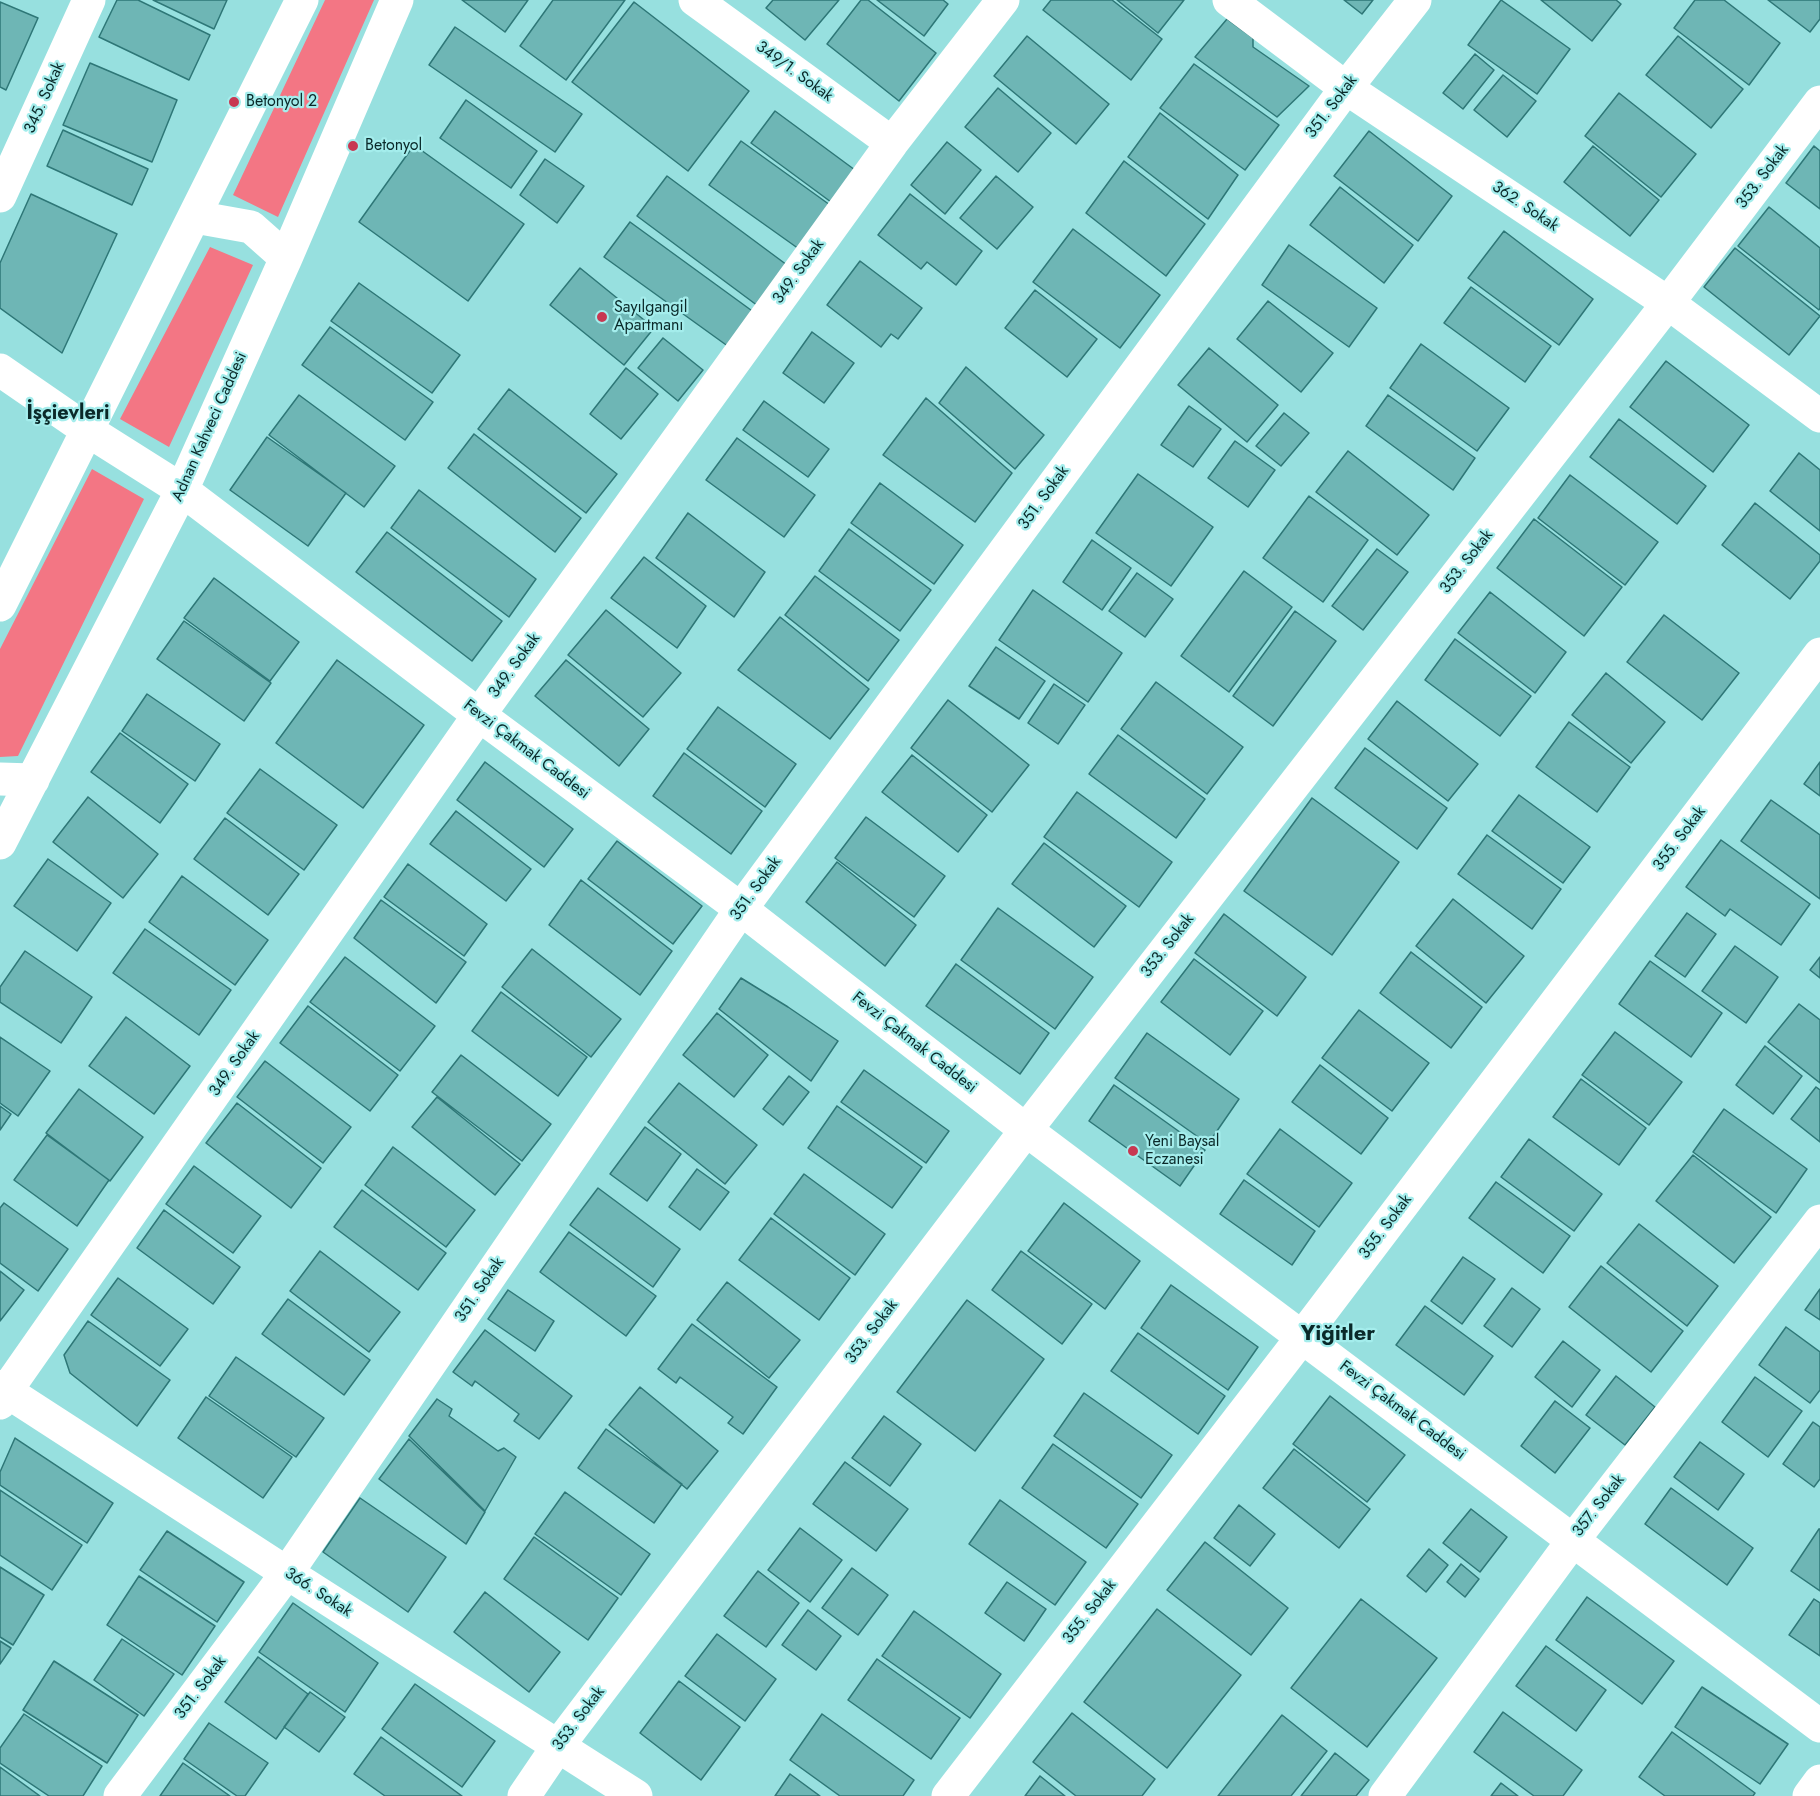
<!DOCTYPE html>
<html>
<head>
<meta charset="utf-8">
<style>
  body { margin:0 }
  canvas { display:block; background:#97e0df }
</style>
</head>
<body>
<canvas width="1820" height="1796"></canvas>
<script>
const ctx = document.querySelector('canvas').getContext('2d');
ctx.lineJoin = 'round';
function fill(path, color) { ctx.fillStyle = color; ctx.fill(path, 'evenodd'); }
const shape = rows => new Path2D(rows.map(r => 'M' + r).join(''));
function strokePath(path, color, width, dash) { ctx.strokeStyle = color; ctx.lineWidth = width; ctx.lineCap = dash ? 'butt' : 'round'; ctx.setLineDash(dash || []); ctx.stroke(path); }
function drawText(font, color, halo, rows, align = 'center') {
  ctx.font = font + ' Jost,sans-serif'; ctx.lineWidth = 4.5; ctx.setLineDash([]); ctx.textBaseline = 'middle'; ctx.strokeStyle = halo; ctx.fillStyle = color; for (const [text, x, y, turn = 0] of rows) {
    ctx.save(); ctx.translate(x, y); ctx.rotate((+turn || 0) * Math.PI / 180); ctx.textAlign = isNaN(turn) ? turn : align; if (halo) ctx.strokeText(text, 0, 0); ctx.fillText(text, 0, 0); ctx.restore();
  }
}
fill(shape([
  [325,0,374,0,278,217,233,195],
  [210,247,253,265,169,447,120,419],
  [92,469,144,499,18,756,0,757,0,649]
]), '#f37684');
const building = shape([
  [117,0,138,0,210,35,189,80,99,37,117,0],
  [153,0,227,0,214,29,153,0],
  [462,0,528,0,505,32,462,0],
  [553,0,625,0,566,80,520,46,553,0],
  [773,0,839,0,805,40,766,8,773,0],
  [861,0,868,0,936,53,899,101,827,44,861,0],
  [877,0,943,0,948,4,924,36,877,0],
  [1051,0,1112,0,1162,39,1131,80,1043,10,1051,0],
  [1117,0,1184,0,1158,33,1117,0],
  [1344,0,1373,0,1362,14,1344,0],
  [1501,0,1570,49,1537,94,1468,45,1501,0],
  [1541,0,1616,0,1621,4,1592,41,1541,0],
  [1695,0,1724,0,1780,43,1749,85,1674,28,1695,0],
  [1768,0,1820,0,1820,19,1810,32,1768,0],
  [0,2,38,18,6,90,0,87,0,2],
  [634,2,749,91,688,171,572,82,634,2],
  [1227,19,1253,38,1253,47,1309,86,1277,117,1195,57,1227,19],
  [455,27,582,114,555,152,429,65,455,27],
  [1027,36,1109,104,1076,144,994,76,1027,36],
  [1678,36,1743,89,1711,128,1646,75,1678,36],
  [1475,54,1494,70,1463,109,1443,93,1475,54],
  [90,63,177,100,152,162,63,125,90,63],
  [1194,64,1279,125,1245,170,1160,108,1194,64],
  [1503,75,1536,101,1507,137,1474,110,1503,75],
  [998,88,1051,133,1018,172,965,127,998,88],
  [1619,93,1696,154,1661,197,1585,136,1619,93],
  [466,100,537,151,511,188,440,138,466,100],
  [775,111,855,170,831,202,751,143,775,111],
  [1160,113,1238,175,1208,219,1128,157,1160,113],
  [63,130,148,169,132,205,47,166,63,130],
  [1369,131,1452,196,1418,241,1334,176,1369,131],
  [741,141,830,205,799,249,709,185,741,141],
  [947,142,981,170,945,214,911,185,947,142],
  [414,145,524,224,468,301,359,222,414,145],
  [1593,146,1659,200,1630,236,1564,182,1593,146],
  [1814,146,1820,151,1820,209,1786,183,1814,146],
  [545,159,584,186,557,223,520,195,545,159],
  [1124,161,1205,224,1166,276,1086,213,1124,161],
  [667,176,787,265,758,306,637,216,667,176],
  [996,176,1033,207,997,249,960,218,996,176],
  [1340,187,1413,245,1384,283,1310,225,1340,187],
  [31,194,117,234,62,353,0,308,0,263,31,194],
  [910,194,982,251,956,285,927,262,921,269,878,235,910,194],
  [1769,207,1820,248,1820,308,1819,310,1738,246,1769,207],
  [630,222,755,313,729,347,604,257,630,222],
  [1073,229,1160,295,1120,348,1033,282,1073,229],
  [1504,231,1593,299,1559,345,1468,278,1504,231],
  [1289,245,1377,308,1349,347,1262,285,1289,245],
  [1735,248,1820,316,1789,355,1704,287,1735,248],
  [860,261,922,308,898,339,891,334,881,347,827,305,860,261],
  [580,268,654,328,624,365,550,305,580,268],
  [359,283,460,355,432,393,331,321,359,283],
  [1471,287,1551,346,1525,382,1444,323,1471,287],
  [1035,290,1097,339,1067,377,1005,328,1035,290],
  [1268,301,1333,353,1301,392,1237,339,1268,301],
  [330,327,433,402,405,440,302,365,330,327],
  [812,332,854,363,824,403,783,373,812,332],
  [663,338,703,370,678,401,638,368,663,338],
  [1421,344,1509,408,1477,451,1390,388,1421,344],
  [1209,348,1278,405,1247,442,1178,385,1209,348],
  [1666,361,1749,425,1713,472,1630,407,1666,361],
  [966,367,1044,435,1015,469,939,403,966,367],
  [626,368,658,394,621,439,590,414,626,368],
  [509,389,617,474,586,513,478,429,509,389],
  [299,395,395,466,364,507,269,435,299,395],
  [1388,395,1475,458,1453,490,1366,426,1388,395],
  [926,398,1012,473,975,522,883,455,926,398],
  [764,401,829,449,808,477,743,430,764,401],
  [1189,406,1221,429,1193,467,1161,445,1189,406],
  [1284,413,1309,433,1281,466,1256,446,1284,413],
  [1619,419,1706,486,1677,524,1590,457,1619,419],
  [474,434,581,518,555,552,448,468,474,434],
  [267,437,346,493,308,546,230,490,267,437],
  [737,438,815,495,784,537,706,480,737,438],
  [1235,441,1275,470,1248,507,1208,478,1235,441],
  [1348,451,1429,515,1397,555,1316,492,1348,451],
  [1799,453,1820,470,1820,531,1770,491,1799,453],
  [1138,474,1213,527,1171,586,1096,533,1138,474],
  [1570,475,1658,542,1625,585,1538,518,1570,475],
  [880,483,963,545,934,584,851,523,880,483],
  [419,490,536,579,509,617,391,528,419,490],
  [1309,496,1368,540,1323,602,1263,558,1309,496],
  [1755,503,1820,555,1820,561,1790,599,1722,545,1755,503],
  [688,513,765,572,734,617,656,558,688,513],
  [1534,519,1622,587,1584,636,1497,568,1534,519],
  [849,529,931,590,900,631,819,571,849,529],
  [387,532,502,621,472,661,356,572,387,532],
  [1092,540,1131,568,1102,610,1063,582,1092,540],
  [1377,549,1408,572,1363,630,1332,606,1377,549],
  [644,557,706,606,677,648,611,598,644,557],
  [1244,571,1292,607,1229,692,1181,656,1244,571],
  [1137,573,1173,599,1145,637,1109,611,1137,573],
  [815,576,899,640,868,681,785,615,815,576],
  [214,578,299,642,270,681,184,618,214,578],
  [1033,590,1122,653,1088,702,999,640,1033,590],
  [1490,592,1566,652,1535,693,1458,633,1490,592],
  [606,610,681,673,643,717,568,655,606,610],
  [1295,611,1336,641,1273,726,1233,696,1295,611],
  [1664,615,1739,673,1702,720,1627,662,1664,615],
  [780,617,869,689,830,739,738,670,780,617],
  [184,621,271,683,244,721,157,659,184,621],
  [1455,639,1531,696,1500,736,1425,680,1455,639],
  [996,647,1045,681,1019,719,969,686,996,647],
  [337,660,424,725,363,808,276,743,337,660],
  [566,660,649,729,619,766,535,696,566,660],
  [1606,673,1665,722,1631,763,1572,715,1606,673],
  [1156,682,1243,747,1207,794,1121,729,1156,682],
  [1054,684,1085,705,1058,744,1028,723,1054,684],
  [147,694,220,744,195,781,122,731,147,694],
  [948,700,1029,765,992,812,911,748,948,700],
  [1397,701,1478,764,1448,801,1368,739,1397,701],
  [718,707,796,764,765,807,687,749,718,707],
  [1569,722,1630,767,1597,812,1536,767,1569,722],
  [120,733,188,784,160,823,91,772,120,733],
  [1118,735,1205,799,1176,838,1089,774,1118,735],
  [1365,748,1447,808,1417,849,1335,788,1365,748],
  [684,753,762,811,731,854,653,796,684,753],
  [912,755,987,815,958,852,882,792,912,755],
  [485,762,573,829,544,867,457,800,485,762],
  [1820,762,1820,796,1804,784,1820,762],
  [260,769,337,825,304,870,227,813,260,769],
  [1077,792,1172,862,1139,907,1044,837,1077,792],
  [1519,795,1590,847,1563,883,1492,831,1519,795],
  [88,797,158,854,123,898,53,842,88,797],
  [1312,798,1399,862,1332,955,1244,891,1312,798],
  [1771,800,1820,835,1820,899,1741,841,1771,800],
  [456,811,531,869,506,901,430,844,456,811],
  [866,817,945,876,914,917,835,858,866,817],
  [225,818,299,874,268,915,194,859,225,818],
  [1487,835,1561,889,1532,929,1458,874,1487,835],
  [1721,840,1810,904,1781,945,1730,909,1725,916,1686,887,1721,840],
  [617,841,702,906,673,944,588,879,617,841],
  [1044,843,1126,906,1094,947,1012,884,1044,843],
  [48,859,111,903,77,951,14,906,48,859],
  [837,862,916,925,885,966,806,902,837,862],
  [408,864,487,924,464,956,384,897,408,864],
  [182,876,268,940,235,985,149,922,182,876],
  [581,880,672,951,640,995,549,925,581,880],
  [1453,899,1524,956,1486,1003,1416,946,1453,899],
  [381,900,466,962,436,1003,354,938,381,900],
  [998,908,1093,977,1055,1029,961,960,998,908],
  [1687,913,1716,934,1685,977,1655,956,1687,913],
  [1224,914,1306,977,1277,1016,1195,953,1224,914],
  [145,929,231,990,199,1035,113,973,145,929],
  [1735,946,1778,977,1746,1023,1702,991,1735,946],
  [532,949,621,1019,591,1057,502,987,532,949],
  [25,951,92,997,61,1043,0,1002,0,987,25,951],
  [1411,952,1482,1007,1451,1048,1380,993,1411,952],
  [345,957,435,1026,400,1071,310,1002,345,957],
  [1820,957,1820,978,1810,970,1820,957],
  [1194,959,1263,1011,1230,1055,1161,1002,1194,959],
  [1650,961,1722,1013,1691,1057,1619,1004,1650,961],
  [956,964,1049,1033,1020,1074,926,1006,956,964],
  [741,978,788,1007,838,1041,811,1081,719,1009,741,978],
  [501,992,587,1057,558,1096,472,1031,501,992],
  [1799,1004,1820,1020,1820,1083,1768,1042,1799,1004],
  [308,1006,398,1075,370,1111,280,1043,308,1006],
  [1359,1010,1429,1063,1392,1111,1322,1058,1359,1010],
  [717,1013,768,1055,734,1097,683,1055,717,1013],
  [126,1017,190,1066,154,1114,89,1066,126,1017],
  [1615,1032,1682,1082,1649,1125,1582,1075,1615,1032],
  [1147,1033,1239,1099,1208,1144,1115,1078,1147,1033],
  [0,1037,50,1071,18,1116,0,1103,0,1037],
  [1765,1046,1802,1076,1773,1114,1736,1085,1765,1046],
  [461,1055,551,1124,522,1161,432,1092,461,1055],
  [265,1061,351,1127,323,1163,237,1097,265,1061],
  [1320,1065,1388,1118,1361,1154,1292,1102,1320,1065],
  [864,1070,949,1131,926,1163,841,1102,864,1070],
  [789,1076,809,1092,783,1125,763,1109,789,1076],
  [1581,1079,1646,1128,1619,1165,1553,1117,1581,1079],
  [679,1083,757,1145,725,1184,648,1122,679,1083],
  [1114,1085,1205,1150,1180,1186,1089,1121,1114,1085],
  [1816,1087,1820,1090,1820,1142,1791,1119,1816,1087],
  [79,1089,143,1137,110,1181,46,1133,79,1089],
  [437,1097,520,1164,495,1195,412,1127,437,1097],
  [237,1103,321,1168,291,1208,206,1143,237,1103],
  [0,1106,11,1114,0,1130,0,1106],
  [837,1106,922,1167,892,1208,808,1148,837,1106],
  [1724,1109,1807,1169,1776,1213,1693,1152,1724,1109],
  [645,1127,681,1154,647,1201,610,1174,645,1127],
  [1280,1129,1352,1183,1319,1227,1247,1174,1280,1129],
  [47,1135,109,1180,77,1226,14,1180,47,1135],
  [1529,1139,1602,1194,1574,1231,1501,1177,1529,1139],
  [393,1147,475,1210,446,1247,365,1185,393,1147],
  [1693,1155,1771,1217,1734,1263,1656,1201,1693,1155],
  [194,1166,261,1216,233,1253,166,1204,194,1166],
  [697,1169,729,1192,700,1230,669,1207,697,1169],
  [804,1174,885,1234,855,1275,774,1214,804,1174],
  [1244,1180,1315,1231,1292,1265,1220,1214,1244,1180],
  [1496,1182,1570,1236,1543,1273,1469,1218,1496,1182],
  [598,1188,680,1249,653,1287,570,1225,598,1188],
  [362,1190,446,1253,418,1290,334,1227,362,1190],
  [4,1203,68,1249,38,1291,0,1263,0,1208,4,1203],
  [1064,1203,1140,1261,1105,1309,1028,1251,1064,1203],
  [164,1210,240,1267,213,1304,137,1248,164,1210],
  [771,1218,850,1278,819,1320,739,1260,771,1218],
  [1639,1224,1718,1286,1687,1326,1607,1263,1639,1224],
  [569,1232,656,1296,626,1336,540,1272,569,1232],
  [320,1251,400,1312,369,1352,290,1291,320,1251],
  [1021,1251,1092,1304,1062,1344,992,1290,1021,1251],
  [1463,1257,1495,1279,1462,1324,1431,1301,1463,1257],
  [1601,1266,1683,1331,1651,1372,1569,1307,1601,1266],
  [0,1271,24,1290,0,1321,0,1271],
  [118,1278,188,1329,160,1366,91,1315,118,1278],
  [727,1282,800,1340,769,1378,697,1320,727,1282],
  [1171,1285,1258,1347,1228,1390,1141,1328,1171,1285],
  [1512,1288,1540,1309,1512,1347,1484,1326,1512,1288],
  [1820,1289,1820,1320,1805,1310,1820,1289],
  [508,1290,554,1321,535,1351,488,1319,508,1290],
  [288,1299,370,1360,344,1395,262,1334,288,1299],
  [967,1300,1044,1359,975,1451,897,1392,967,1300],
  [1425,1306,1493,1356,1464,1395,1396,1345,1425,1306],
  [88,1321,170,1380,137,1426,70,1373,64,1355,88,1321],
  [692,1324,777,1387,743,1434,728,1423,733,1417,680,1377,676,1383,658,1369,692,1324],
  [1786,1327,1820,1352,1820,1390,1810,1403,1759,1365,1786,1327],
  [485,1330,572,1396,539,1439,514,1421,519,1414,475,1381,472,1386,453,1372,485,1330],
  [1138,1333,1225,1396,1198,1434,1111,1371,1138,1333],
  [1563,1341,1600,1370,1572,1407,1535,1377,1563,1341],
  [236,1357,324,1418,296,1457,209,1396,236,1357],
  [1616,1376,1655,1407,1625,1445,1586,1415,1616,1376],
  [1755,1377,1802,1411,1768,1457,1722,1422,1755,1377],
  [640,1387,718,1451,687,1489,609,1425,640,1387],
  [1084,1393,1172,1455,1141,1498,1054,1436,1084,1393],
  [1330,1396,1405,1455,1367,1502,1293,1444,1330,1396],
  [206,1397,292,1457,263,1498,178,1438,206,1397],
  [437,1399,452,1409,449,1416,498,1451,504,1448,516,1457,485,1511,409,1436,437,1399],
  [1555,1401,1590,1428,1555,1473,1521,1446,1555,1401],
  [884,1416,921,1444,890,1486,852,1458,884,1416],
  [1813,1422,1820,1427,1820,1479,1814,1487,1783,1464,1813,1422],
  [606,1429,682,1484,654,1523,578,1468,606,1429],
  [15,1438,113,1503,87,1543,0,1485,0,1472,15,1438],
  [409,1439,485,1512,466,1544,379,1479,409,1439],
  [1700,1442,1744,1474,1718,1510,1674,1477,1700,1442],
  [1053,1444,1138,1504,1106,1548,1022,1488,1053,1444],
  [1294,1449,1370,1509,1339,1548,1263,1488,1294,1449],
  [845,1462,908,1509,876,1551,813,1504,845,1462],
  [1671,1488,1753,1548,1727,1585,1645,1524,1671,1488],
  [0,1490,82,1545,52,1590,0,1555,0,1490],
  [565,1492,650,1554,621,1595,535,1534,565,1492],
  [360,1498,446,1557,408,1612,323,1552,360,1498],
  [1000,1500,1086,1562,1055,1605,969,1544,1000,1500],
  [1239,1505,1275,1534,1250,1566,1214,1538,1239,1505],
  [1471,1509,1507,1537,1480,1572,1443,1543,1471,1509],
  [800,1528,842,1560,810,1602,768,1570,800,1528],
  [1819,1529,1820,1529,1820,1591,1791,1571,1819,1529],
  [167,1531,244,1582,217,1622,140,1570,167,1531],
  [534,1537,618,1598,588,1640,504,1579,534,1537],
  [1205,1542,1288,1608,1251,1655,1167,1590,1205,1542],
  [1429,1549,1448,1565,1426,1592,1407,1576,1429,1549],
  [1461,1564,1479,1579,1465,1597,1447,1582,1461,1564],
  [0,1567,44,1595,13,1645,0,1637,0,1567],
  [852,1568,888,1595,858,1635,822,1608,852,1568],
  [758,1571,799,1603,766,1647,724,1616,758,1571],
  [139,1576,215,1626,182,1675,107,1625,139,1576],
  [1007,1582,1046,1609,1024,1641,985,1613,1007,1582],
  [485,1592,560,1652,529,1692,454,1632,485,1592],
  [1587,1597,1674,1661,1642,1704,1556,1640,1587,1597],
  [1361,1599,1437,1658,1367,1747,1291,1688,1361,1599],
  [1814,1599,1820,1603,1820,1656,1789,1635,1814,1599],
  [293,1603,378,1663,345,1712,259,1652,293,1603],
  [1157,1609,1241,1675,1167,1768,1084,1702,1157,1609],
  [808,1610,841,1636,816,1670,782,1645,808,1610],
  [914,1611,1001,1674,970,1718,882,1656,914,1611],
  [717,1634,776,1679,745,1721,685,1676,717,1634],
  [122,1639,174,1674,144,1716,94,1680,122,1639],
  [0,1641,11,1648,0,1664,0,1641],
  [1546,1646,1606,1690,1576,1731,1516,1686,1546,1646],
  [258,1657,308,1694,276,1739,225,1702,258,1657],
  [877,1659,960,1718,931,1759,848,1700,877,1659],
  [54,1661,138,1715,107,1763,23,1710,54,1661],
  [679,1681,740,1727,701,1780,640,1733,679,1681],
  [415,1684,495,1741,462,1787,382,1729,415,1684],
  [1702,1687,1788,1744,1760,1784,1675,1727,1702,1687],
  [310,1692,345,1717,319,1752,284,1727,310,1692],
  [1503,1712,1582,1770,1563,1796,1534,1796,1474,1752,1503,1712],
  [1072,1713,1155,1779,1142,1796,1076,1796,1033,1762,1072,1713],
  [24,1714,102,1766,83,1796,49,1796,0,1763,0,1748,24,1714],
  [822,1714,914,1780,903,1796,840,1796,790,1760,822,1714],
  [1282,1715,1327,1751,1291,1796,1218,1796,1282,1715],
  [209,1723,268,1763,245,1796,237,1796,184,1759,209,1723],
  [1672,1732,1755,1793,1753,1796,1665,1796,1639,1777,1672,1732],
  [381,1737,462,1796,385,1796,354,1774,381,1737],
  [1335,1753,1369,1780,1356,1796,1301,1796,1335,1753],
  [183,1763,230,1796,160,1796,183,1763],
  [0,1767,40,1796,0,1796,0,1767],
  [790,1774,820,1796,775,1796,790,1774],
  [1040,1776,1065,1796,1025,1796,1040,1776],
  [1501,1783,1518,1796,1491,1796,1501,1783]
]);
fill(building, '#6eb6b5');
strokePath(building, '#2e7777', 1.5);
strokePath(shape([
  [695,0,892,143],
  [1229,0,1346,88,1668,303,1820,416],
  [0,196,89,0],
  [0,1387,287,1573,636,1796],
  [0,1403,6,1391,479,715,892,143,1003,0],
  [120,1796,287,1573,741,909,1346,88,1415,0],
  [948,1796,1303,1336,1820,654],
  [1385,1796,1574,1539,1820,1221],
  [1809,1796,1820,1781]
]), '#fff', 33);
strokePath(shape([
  [524,1796,558,1746,1026,1130,1668,303,1820,102]
]), '#fff', 33);
strokePath(shape([
  [195,217,251,227,286,258],
  [0,370,87,430,182,490,479,715,741,909,1026,1130,1820,1726],
  [0,605,302,0],
  [0,779,33,780],
  [0,843,182,490,286,258,397,0]
]), '#fff', 33);
for (const [x, y, r, color] of [
  [234,102,6,"#c83852"],
  [353,146,6,"#c83852"],
  [602,317,6,"#c83852"],
  [1133,1151,6,"#c83852"]
]) { const dot = new Path2D(); dot.arc(x, y, r, 0, 2 * Math.PI); ctx.fillStyle = color; ctx.fill(dot); strokePath(dot, '#a4edec', 2); }
drawText('16px', '#0a2929', '#a4edec', [
  ["349/1. Sokak",794,72,36],
  ["345. Sokak",45,98,-66],
  ["351. Sokak",1332,107,-53],
  ["353. Sokak",1763,177,-53],
  ["362. Sokak",1525,207,34],
  ["349. Sokak",799,272,-54],
  ["Adnan Kahveci Caddesi",210,427,-66],
  ["351. Sokak",1044,498,-54],
  ["353. Sokak",1467,562,-52],
  ["349. Sokak",515,666,-54],
  ["Fevzi Çakmak Caddesi",526,750,37],
  ["355. Sokak",1680,839,-53],
  ["351. Sokak",756,889,-54],
  ["353. Sokak",1168,946,-52],
  ["Fevzi Çakmak Caddesi",914,1043,38],
  ["349. Sokak",235,1064,-55],
  ["355. Sokak",1386,1227,-53],
  ["351. Sokak",480,1290,-56],
  ["353. Sokak",872,1332,-53],
  ["Fevzi Çakmak Caddesi",1402,1411,37],
  ["357. Sokak",1599,1506,-52],
  ["366. Sokak",318,1593,33],
  ["355. Sokak",1090,1612,-52],
  ["351. Sokak",201,1688,-53],
  ["353. Sokak",579,1719,-53]
]);
drawText('16px', '#0a2929', '#a4edec', [
  ["Betonyol 2",246,102],
  ["Betonyol",365,146],
  ["Sayılgangil",614,308],
  ["Apartmanı",614,326],
  ["Yeni Baysal",1145,1142],
  ["Eczanesi",1145,1160]
], 'left');
drawText('bold 20px', '#0a2929', '#a4edec', [
  ["İşçievleri",68,414]
]);
drawText('bold 22px', '#0a2929', '#a4edec', [
  ["Yiğitler",1338,1335]
]);
</script>
</body>
</html>
